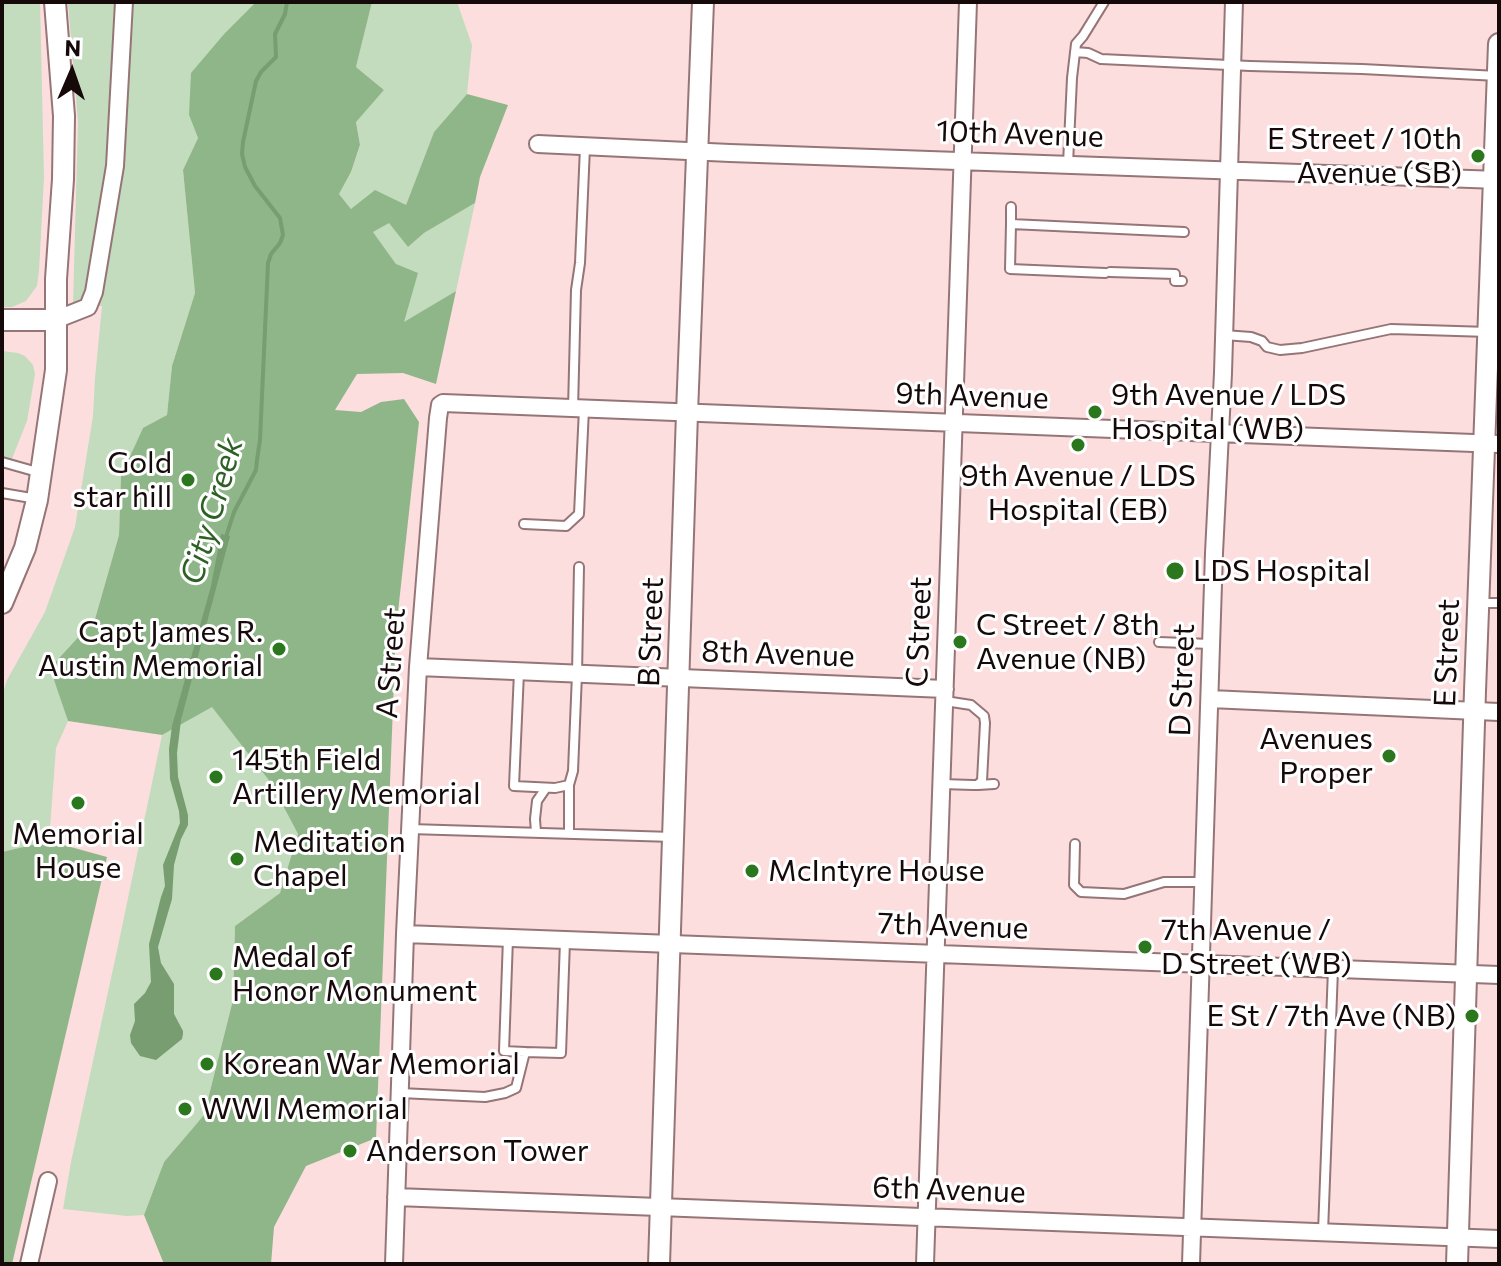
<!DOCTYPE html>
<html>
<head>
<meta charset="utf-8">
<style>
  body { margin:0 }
  #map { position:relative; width:1501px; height:1266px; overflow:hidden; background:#fcdedf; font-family:Commissioner,sans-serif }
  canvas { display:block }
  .frame { position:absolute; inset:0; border:4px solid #15090a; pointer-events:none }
  .north { position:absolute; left:32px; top:32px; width:80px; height:80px; -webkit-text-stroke:6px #fff; paint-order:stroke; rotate:2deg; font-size:22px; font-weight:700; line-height:32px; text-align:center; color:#15090a }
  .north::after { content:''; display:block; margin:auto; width:28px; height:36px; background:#15090a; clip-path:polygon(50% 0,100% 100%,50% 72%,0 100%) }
</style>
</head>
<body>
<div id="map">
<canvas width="1501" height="1266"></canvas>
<div class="frame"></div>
<div class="north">N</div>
</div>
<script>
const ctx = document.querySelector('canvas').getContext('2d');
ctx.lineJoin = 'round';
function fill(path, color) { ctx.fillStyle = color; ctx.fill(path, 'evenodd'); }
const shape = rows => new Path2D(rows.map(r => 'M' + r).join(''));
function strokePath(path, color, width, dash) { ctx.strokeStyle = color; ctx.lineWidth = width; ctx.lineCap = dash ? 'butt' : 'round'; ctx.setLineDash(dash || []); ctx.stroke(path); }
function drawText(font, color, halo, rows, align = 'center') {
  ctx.font = font + ' Commissioner,sans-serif'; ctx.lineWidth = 6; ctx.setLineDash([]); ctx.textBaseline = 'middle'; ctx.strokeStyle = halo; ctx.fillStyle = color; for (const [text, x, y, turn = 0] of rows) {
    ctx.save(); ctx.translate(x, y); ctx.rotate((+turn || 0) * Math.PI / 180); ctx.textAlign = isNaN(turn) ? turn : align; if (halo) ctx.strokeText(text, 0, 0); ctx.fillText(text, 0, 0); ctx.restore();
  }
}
fill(shape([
  [2,2,40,2,44,177,39,271,37,286,26,301,12,307,2,307],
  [68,2,256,2,225,33,189,115,198,138,183,170,195,293,172,366,167,415,143,429,121,476,119,535,95,619,51,668,68,721,56,748,49,841,2,852,2,696,7,680,45,612,75,527,93,416,95,378,102,306,73,306,78,122],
  [372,2,396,2,399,4,404,2,457,2,472,45,467,94,434,132,406,205,351,209,339,194,351,172,360,146,356,121,384,90,356,67],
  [475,203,456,291,403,323,396,264,373,232,389,222,408,247,424,233],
  [2,351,18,353,25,356,33,365,35,374,27,421,11,461,2,457],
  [212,706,271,783,298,834,280,893,235,926,233,1000,204,1115,164,1162,144,1215,127,1216,63,1209,71,1162,118,946,162,735]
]), '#c2dcbd');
fill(shape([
  [256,2,372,2,356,67,384,90,356,122,360,145,351,172,339,194,351,209,375,190,406,205,434,132,467,94,508,105,480,177,475,203,424,233,408,247,389,223,373,232,396,264,418,273,404,322,456,291,436,384,403,373,357,374,335,410,361,412,381,402,404,399,419,422,396,630,376,1138,306,1166,274,1227,271,1264,164,1264,144,1215,164,1162,204,1115,233,1000,235,926,280,893,298,834,271,783,212,707,162,735,68,721,50,668,95,619,119,535,121,476,143,428,167,415,172,366,195,293,183,170,198,138,189,115,191,73,225,33],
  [49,841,107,857,12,1264,2,1264,2,852]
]), '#8fb688');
fill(shape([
  [221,534,230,536,181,720,177,753,178,777,188,815,188,825,181,839,174,865,172,899,158,947,161,963,174,984,174,1014,183,1031,183,1034,182,1039,156,1060,140,1056,131,1043,130,1035,135,1021,134,1004,145,993,151,982,149,944,161,897,165,886,163,865,180,823,179,811,170,779,169,749,172,726,211,586]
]), '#779d70');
strokePath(shape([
  [225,540,234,512,256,470,257,460,260,440,268,263,271,254,280,243,283,235,280,218,255,186,245,167,242,154,243,142,256,81,261,72,276,57,275,34,285,14,287,2]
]), '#779d70', 4);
const service = shape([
  [1075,52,1088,53,1101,59,1250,66,1362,69,1498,76],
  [1068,164,1072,78,1076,44,1083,36,1104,2],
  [1011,224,1011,207],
  [1110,272,1175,274,1175,281,1182,281],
  [1105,273,1010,269,1011,224,1184,232],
  [1224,335,1251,337,1262,341,1267,347,1280,350,1302,348,1391,329,1489,332],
  [573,409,576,290,580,263,585,147],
  [2,462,41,473],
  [2,493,37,499],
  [524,524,566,526,579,514,584,409],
  [1479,603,1499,603],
  [1159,642,1210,644],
  [519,672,514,786,555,788,569,785],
  [942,784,973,785,977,785,982,781,985,723,984,716,971,705,945,701],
  [978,785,994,784],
  [410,829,673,837],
  [536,832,535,819,537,801,546,788],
  [569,833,569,785,573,771,577,674,579,567],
  [1075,844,1074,885,1081,892,1124,894,1164,882,1203,882],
  [508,938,504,1051,525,1052,561,1053,565,941],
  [400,1093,485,1097,505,1093,516,1088,525,1052],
  [1323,1232,1333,969]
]);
const minor = shape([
  [538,144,730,153,1499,180],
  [55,320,88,307,94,292,115,166,124,2],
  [418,667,945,689],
  [1210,699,1499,712],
  [405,934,1499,975],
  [396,1197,1499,1239],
  [29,1264,48,1181],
  [394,1264,405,934,418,667,438,418,440,405,443,403,1499,444],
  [925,1264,968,2],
  [1191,1264,1214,553,1223,373,1234,2]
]);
const tertiary = shape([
  [2,320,55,320],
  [2,603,25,548,37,500,56,370,56,279,63,179,64,116,55,2],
  [659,1264,687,413,703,2],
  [1457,1264,1475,691,1499,44]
]);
strokePath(service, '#967577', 12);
strokePath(minor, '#967577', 20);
strokePath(tertiary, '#967577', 24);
strokePath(service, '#fff', 8);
strokePath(minor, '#fff', 16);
strokePath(tertiary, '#fff', 20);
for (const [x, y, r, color] of [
  [1478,156,8,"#2b771d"],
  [1095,412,8,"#2b771d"],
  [1078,445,8,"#2b771d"],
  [188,480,8,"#2b771d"],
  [1175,571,10,"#2b771d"],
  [960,642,8,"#2b771d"],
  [279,649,8,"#2b771d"],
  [1389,756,8,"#2b771d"],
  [216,777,8,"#2b771d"],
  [78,803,8,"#2b771d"],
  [237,859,8,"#2b771d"],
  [752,871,8,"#2b771d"],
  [1145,947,8,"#2b771d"],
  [216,974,8,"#2b771d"],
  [1472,1016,8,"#2b771d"],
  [207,1064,8,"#2b771d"],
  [185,1109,8,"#2b771d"],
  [350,1151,8,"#2b771d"]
]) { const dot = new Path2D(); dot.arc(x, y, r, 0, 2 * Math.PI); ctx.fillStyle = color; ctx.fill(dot); strokePath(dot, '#fff', 3); }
drawText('30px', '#15090a', '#fff', [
  ["10th Avenue",1020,134,2],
  ["9th Avenue",972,396,2],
  ["B Street",651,632,-88],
  ["C Street",919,632,-88],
  ["E Street",1447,653,-88],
  ["8th Avenue",778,654,2],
  ["A Street",391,663,-86],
  ["D Street",1182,680,-88],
  ["7th Avenue",953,926,2],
  ["6th Avenue",949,1190,2]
]);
drawText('30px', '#15090a', '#fff', [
  ["E Street / 10th",1462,139,"right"],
  ["Avenue (SB)",1462,173,"right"],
  ["9th Avenue / LDS",1111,395],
  ["Hospital (WB)",1111,429],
  ["Gold",172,463,"right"],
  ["star hill",172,497,"right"],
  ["9th Avenue / LDS",1078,476,"center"],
  ["Hospital (EB)",1078,510,"center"],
  ["LDS Hospital",1193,571],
  ["C Street / 8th",976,625],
  ["Avenue (NB)",976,659],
  ["Capt James R.",263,632,"right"],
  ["Austin Memorial",263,666,"right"],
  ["Avenues",1373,739,"right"],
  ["Proper",1373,773,"right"],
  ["145th Field",232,760],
  ["Artillery Memorial",232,794],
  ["Memorial",78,834,"center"],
  ["House",78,868,"center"],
  ["Meditation",253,842],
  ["Chapel",253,876],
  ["McIntyre House",768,871],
  ["7th Avenue /",1161,930],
  ["D Street (WB)",1161,964],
  ["Medal of",232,957],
  ["Honor Monument",232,991],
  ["E St / 7th Ave (NB)",1456,1016,"right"],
  ["Korean War Memorial",223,1064],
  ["WWI Memorial",201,1109],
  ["Anderson Tower",366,1151]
], 'left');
drawText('italic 32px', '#2d6124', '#fff', [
  ["City Creek",212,511,-74]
]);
</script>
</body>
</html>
